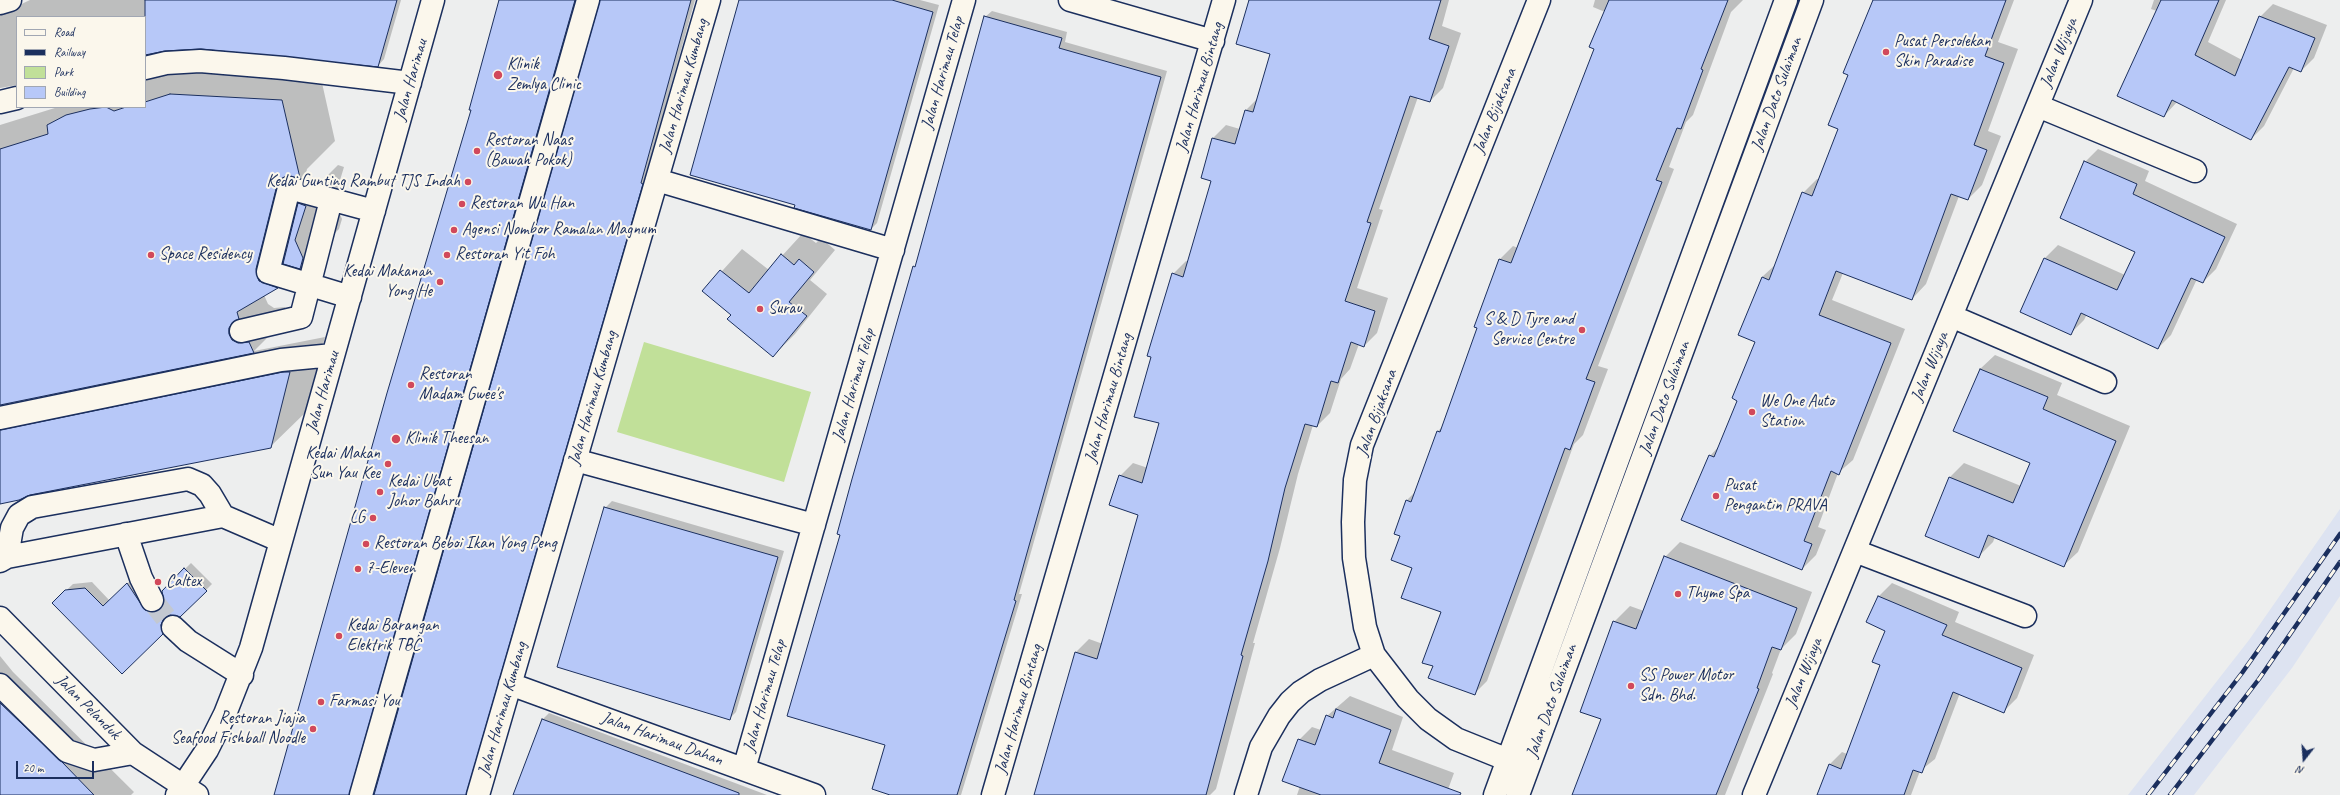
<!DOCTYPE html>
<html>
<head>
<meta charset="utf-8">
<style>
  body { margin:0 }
  #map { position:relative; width:2340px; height:795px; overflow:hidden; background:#edeeee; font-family:Caveat,sans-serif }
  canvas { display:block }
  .legend { position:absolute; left:16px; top:16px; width:130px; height:92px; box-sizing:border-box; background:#fbf7ec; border:1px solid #a1a7b3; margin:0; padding:5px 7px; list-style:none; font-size:12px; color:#1b2f5e }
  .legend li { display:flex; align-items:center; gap:8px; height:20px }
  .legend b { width:20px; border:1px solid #a1a7b3 }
  .north { position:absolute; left:2284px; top:739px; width:40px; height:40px; -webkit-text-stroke:3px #fbf7ec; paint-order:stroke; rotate:197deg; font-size:11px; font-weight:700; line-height:16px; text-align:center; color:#1b2f5e }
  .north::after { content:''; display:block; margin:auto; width:14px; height:18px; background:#1b2f5e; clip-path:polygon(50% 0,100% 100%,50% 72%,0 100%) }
  .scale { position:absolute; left:16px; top:761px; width:78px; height:18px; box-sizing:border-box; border:2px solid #1b2f5e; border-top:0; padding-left:5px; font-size:12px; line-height:14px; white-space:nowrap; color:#1b2f5e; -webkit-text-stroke:3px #fbf7ec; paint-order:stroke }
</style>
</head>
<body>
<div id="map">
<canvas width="2340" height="795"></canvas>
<ul class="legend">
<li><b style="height:5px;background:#fbf7ec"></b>Road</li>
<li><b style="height:5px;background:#1b2f5e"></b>Railway</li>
<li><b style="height:11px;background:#c1e099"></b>Park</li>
<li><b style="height:11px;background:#b7c8f8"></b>Building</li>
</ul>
<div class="north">N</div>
<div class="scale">20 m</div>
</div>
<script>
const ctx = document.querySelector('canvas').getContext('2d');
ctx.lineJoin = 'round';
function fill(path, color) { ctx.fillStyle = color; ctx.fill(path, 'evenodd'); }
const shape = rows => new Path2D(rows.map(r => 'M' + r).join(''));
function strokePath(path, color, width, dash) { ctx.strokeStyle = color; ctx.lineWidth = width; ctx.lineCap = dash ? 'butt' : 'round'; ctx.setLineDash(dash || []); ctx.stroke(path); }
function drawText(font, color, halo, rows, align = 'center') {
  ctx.font = font + ' Caveat,sans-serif'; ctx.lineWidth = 4; ctx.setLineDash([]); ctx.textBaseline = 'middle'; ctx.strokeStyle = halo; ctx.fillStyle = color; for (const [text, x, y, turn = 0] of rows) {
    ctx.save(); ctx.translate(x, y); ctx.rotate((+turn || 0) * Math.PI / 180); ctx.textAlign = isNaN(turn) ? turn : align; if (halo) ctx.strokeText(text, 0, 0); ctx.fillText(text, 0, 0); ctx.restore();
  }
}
fill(shape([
  [2340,509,2340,596,2292,668,2194,795,2128,795,2249,640]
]), '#dde3f1');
fill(shape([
  [644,342,811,392,784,482,617,432]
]), '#c1e099');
fill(shape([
  [30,0,401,0,384,59,378,66,201,48,165,50,145,55,145,17,17,17,17,85,0,88,0,8,11,9],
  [500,0,579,0,357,795,278,795,472,110],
  [601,0,695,0,473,795,375,795],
  [741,0,920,0,939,5,877,223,871,229],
  [1250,0,1449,0,1442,26,1461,33,1443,88,1430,101,1418,97,1379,209,1383,210,1357,288,1388,298,1377,333,1364,346,1359,344,1350,369,1341,379,1330,413,1317,426,1313,425,1298,474,1280,548,1253,643,1255,643,1216,789,1210,795,1036,795,1076,652,1089,639,1103,644,1139,514,1120,476,1133,463,1148,468,1160,423,1152,356,1173,274,1186,261,1189,262,1212,181,1202,178,1213,138,1226,125,1240,129,1245,111,1258,98,1272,53],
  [1595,0,1743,0,1731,12,1693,115,1686,122,1669,167,1674,169,1598,366,1608,369,1583,435,1574,444,1487,681,1474,694,1434,666,1442,611,1413,567,1401,535,1407,500,1416,491,1438,431,1443,426,1479,327,1500,259,1513,246,1518,248,1595,48,1605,12,1593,7],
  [1879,0,2014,0,1998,42,2018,49,1988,131,2001,136,1982,185,1968,199,1959,196,1926,284,1912,299,1843,273,1832,300,1905,329,1853,460,1838,473,1818,527,1826,530,1816,555,1802,569,1710,456,1720,445,1738,401,1756,341,1762,277,1776,264,1803,193,1817,179,1819,179,1839,128],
  [2154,0,2226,0,2208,42,2242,60,2260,17,2273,4,2327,25,2314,58,2301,71,2294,68,2264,126,2251,139,2177,102,2164,116,2157,11,2151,9],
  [992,11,1067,32,1065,42,1167,71,1031,552,1019,594,1022,594,961,795,894,795,887,744,841,534,853,480,914,267,917,264,985,17],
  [206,59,318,65,335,141,307,169,298,205,338,165,344,167,334,200,342,219,339,229,300,268,298,267,278,287,264,295,268,304,274,308,285,307,289,316,254,351,325,337,306,412,270,447,29,494,0,503,0,125,58,107,145,107,145,73],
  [2098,149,2149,171,2145,181,2237,224,2216,269,2203,282,2197,279,2171,335,2158,348,2087,314,2084,320,2071,333,2021,311,2045,258,2058,245,2125,275,2136,251,2085,162],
  [803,233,816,243,821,238,835,250,810,280,827,294,795,334,773,356,732,315,704,291,742,249,769,270],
  [1995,355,2062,383,2057,395,2130,426,2078,552,2063,566,1995,537,1993,542,1978,557,1950,477,1964,463,2021,486,2031,463,1954,431,1980,369],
  [612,501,784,551,736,712,730,718,605,508],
  [1680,542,1812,592,1796,634,1781,649,1772,673,1773,674,1725,795,1573,795,1602,719,1614,622,1630,606,1644,611,1665,557],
  [191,563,212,584,180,616,168,615,169,626,122,673,53,603,73,584,92,582,110,601,134,577,158,606,164,605,165,601,163,591],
  [1892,583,1959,612,1955,622,2034,655,2017,698,2004,711,1960,693,1935,759,1920,771,1911,795,1818,795,1829,765,1842,752,1847,754,1881,665,1887,630,1868,622,1879,596],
  [0,656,13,672,134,792,131,795,0,795],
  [1350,696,1403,717,1392,750,1454,773,1446,795,1297,795,1300,786,1299,740,1312,727,1321,730,1327,716],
  [549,713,767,795,514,795,543,719]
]), '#0003');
const building = shape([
  [145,0,397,0,378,67,201,49,165,51,145,55,145,0],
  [499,0,575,0,349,795,274,795,387,393,471,110,469,110,499,0],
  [600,0,691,0,641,183,643,184,466,795,374,795,600,0],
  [739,0,892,0,933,12,871,230,794,208,795,205,690,175,739,0],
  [1249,0,1441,0,1429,39,1449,46,1430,102,1410,96,1367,222,1371,223,1345,301,1375,311,1364,347,1351,342,1338,383,1331,381,1317,427,1305,424,1285,488,1268,561,1241,655,1243,656,1206,795,1034,795,1075,652,1097,659,1138,515,1109,505,1119,475,1142,483,1159,423,1134,417,1151,357,1147,356,1172,273,1183,277,1211,181,1201,178,1212,138,1235,144,1245,110,1253,112,1270,54,1236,44,1249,0],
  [1609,0,1728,0,1701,69,1703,70,1681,129,1677,128,1656,180,1662,182,1586,379,1595,382,1570,450,1565,448,1475,695,1428,678,1433,666,1422,663,1441,612,1401,598,1412,568,1391,560,1400,536,1394,534,1406,500,1411,502,1437,431,1440,432,1477,328,1474,327,1499,259,1511,263,1594,49,1589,47,1609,0],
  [1873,0,2006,0,1985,56,2004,63,1974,145,1987,150,1968,200,1951,194,1912,300,1836,271,1819,315,1891,343,1839,475,1831,471,1804,541,1812,544,1802,570,1681,520,1709,455,1714,457,1737,401,1732,398,1755,342,1738,335,1762,277,1769,280,1802,192,1812,196,1838,129,1828,125,1848,75,1843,73,1873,0],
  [2161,0,2219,0,2195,55,2235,76,2259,16,2315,38,2301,72,2289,67,2251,140,2172,100,2164,117,2117,96,2161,0],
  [984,16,1062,38,1059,48,1161,77,1025,560,1014,600,1016,601,957,795,890,795,872,789,885,745,787,716,840,535,837,534,852,479,913,266,915,267,984,16],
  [170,94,282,100,300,178,285,176,277,185,256,269,259,281,278,288,237,312,239,319,233,322,229,328,229,334,232,340,238,343,249,342,254,353,0,405,0,149,48,134,47,125,66,115,90,109,106,107,114,111,126,107,145,107,145,102,170,94],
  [2084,161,2137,184,2133,194,2225,237,2203,283,2191,278,2158,349,2081,313,2071,335,2020,312,2044,258,2117,290,2135,252,2060,218,2084,161],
  [298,203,306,206,295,240,303,258,300,269,283,264,298,203],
  [781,254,794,265,799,259,814,272,789,302,807,316,773,357,727,319,731,315,702,291,720,270,749,293,781,254],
  [1980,369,2048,397,2043,409,2116,441,2064,567,1988,535,1979,558,1925,536,1949,477,2013,503,2030,463,1953,431,1980,369],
  [283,372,290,372,271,448,30,495,19,500,0,504,0,430,283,372],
  [604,507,778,557,730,720,557,667,604,507],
  [1664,556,1797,608,1781,650,1772,647,1757,688,1759,689,1716,795,1572,795,1601,719,1580,712,1613,621,1636,629,1664,556],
  [184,568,207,591,180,617,170,615,164,618,161,625,163,634,122,674,52,603,65,590,85,588,103,606,127,583,145,610,151,612,157,611,162,607,164,601,162,591,184,568],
  [1878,596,1947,625,1942,635,2022,668,2004,713,1953,692,1922,773,1913,770,1904,795,1817,795,1829,764,1841,769,1880,665,1872,662,1885,631,1866,622,1878,596],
  [0,703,62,762,94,795,0,795,0,703],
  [1336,709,1391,730,1379,763,1461,793,1460,795,1321,795,1282,781,1298,739,1315,745,1326,715,1333,718,1336,709],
  [542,719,739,793,739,795,513,795,542,719]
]);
fill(building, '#b7c8f8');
strokePath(building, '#1b2f5e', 1);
strokePath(shape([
  [152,600,173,627]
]), '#c3c8d1', 22, [22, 11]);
const minor = shape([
  [1070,0,1213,41],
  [0,3,10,0],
  [145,68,166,63,200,61,284,68,410,83],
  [0,102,17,98],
  [2038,106,2195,171],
  [657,180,893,250],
  [350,297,268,272,289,188,374,211],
  [1951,316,2105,382],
  [241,331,301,317,331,200],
  [0,418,281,360,333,355],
  [575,460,814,525],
  [126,534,141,578,152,600],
  [1855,551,2025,616],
  [7,557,12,528,19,515,32,507,188,479,202,485,210,494,223,516],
  [0,561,7,557,223,516,281,541],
  [0,618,133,753,197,795],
  [173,627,188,641,242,675],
  [510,684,814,795],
  [0,685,67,751,94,760,133,753],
  [1528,768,1456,739,1428,719,1408,699,1374,655,1365,627,1354,558,1353,522,1355,480,1362,445,1539,0],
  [744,769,964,0],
  [177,795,207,750,225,714,251,648,433,0],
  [361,795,588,0],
  [478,795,709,0],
  [993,795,1224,0],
  [1246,795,1261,747,1279,716,1290,702,1301,692,1320,680,1374,655],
  [1495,795,1786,0],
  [1518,795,1812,0],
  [1754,795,2081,0]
]);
strokePath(minor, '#1b2f5e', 25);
strokePath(minor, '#fbf7ec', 22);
const rail = shape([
  [2148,795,2242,673,2340,534],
  [2170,795,2259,679,2340,562]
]);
strokePath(rail, '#1b2f5e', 4.5);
strokePath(rail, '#fbf7ec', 3, [9]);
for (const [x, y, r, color] of [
  [1886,52,4,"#d1495b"],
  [498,75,5,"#d1495b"],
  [477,151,4,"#d1495b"],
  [468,182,4,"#d1495b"],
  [462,204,4,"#d1495b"],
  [454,230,4,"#d1495b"],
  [151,255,4,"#d1495b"],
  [447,255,4,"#d1495b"],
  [440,282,4,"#d1495b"],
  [760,309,4,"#d1495b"],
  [1582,330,4,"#d1495b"],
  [411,385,4,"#d1495b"],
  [1752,412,4,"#d1495b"],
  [396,439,5,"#d1495b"],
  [388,464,4,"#d1495b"],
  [380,492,4,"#d1495b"],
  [1716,496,4,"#d1495b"],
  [373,518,4,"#d1495b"],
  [366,544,4,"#d1495b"],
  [358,569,4,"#d1495b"],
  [158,582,4,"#d1495b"],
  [1678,594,4,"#d1495b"],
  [339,636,4,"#d1495b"],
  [1631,686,4,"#d1495b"],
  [321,702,4,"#d1495b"],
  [313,729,4,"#d1495b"]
]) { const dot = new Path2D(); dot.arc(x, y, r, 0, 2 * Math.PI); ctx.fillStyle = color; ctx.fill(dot); strokePath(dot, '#fbf7ec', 1.5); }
drawText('17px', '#1b2f5e', '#fbf7ec', [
  ["Pusat Persolekan",1894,42],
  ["Skin Paradise",1894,62],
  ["Klinik",507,65],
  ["Zemlya Clinic",507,85],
  ["Restoran Naas",485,141],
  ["(Bawah Pokok)",485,161],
  ["Kedai Gunting Rambut TJS Indah",460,182,"right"],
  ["Restoran Wu Han",470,204],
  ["Agensi Nombor Ramalan Magnum",462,230],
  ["Space Residency",159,255],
  ["Restoran Yit Foh",455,255],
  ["Kedai Makanan",432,272,"right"],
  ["Yong He",432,292,"right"],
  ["Surau",768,309],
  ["S & D Tyre and",1574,320,"right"],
  ["Service Centre",1574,340,"right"],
  ["Restoran",419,375],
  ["Madam Gwee's",419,395],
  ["We One Auto",1760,402],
  ["Station",1760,422],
  ["Klinik Theesan",405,439],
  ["Kedai Makan",380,454,"right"],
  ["Sun Yau Kee",380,474,"right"],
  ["Kedai Ubat",388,482],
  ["Johor Bahru",388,502],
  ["Pusat",1724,486],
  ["Pengantin PRAVA",1724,506],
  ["LG",365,518,"right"],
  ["Restoran Beboi Ikan Yong Peng",374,544],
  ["7-Eleven",366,569],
  ["Caltex",166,582],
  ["Thyme Spa",1686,594],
  ["Kedai Barangan",347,626],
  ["Elektrik TBC",347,646],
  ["SS Power Motor",1639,676],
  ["Sdn. Bhd.",1639,696],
  ["Farmasi You",329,702],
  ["Restoran Jiajia",305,719,"right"],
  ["Seafood Fishball Noodle",305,739,"right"]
], 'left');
drawText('17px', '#1b2f5e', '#fbf7ec', [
  ["Jalan Wijaya",2059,53,-68],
  ["Jalan Harimau Telap",943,73,-74],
  ["Jalan Harimau",411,80,-74],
  ["Jalan Harimau Kumbang",684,86,-74],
  ["Jalan Harimau Bintang",1200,87,-74],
  ["Jalan Dato Sulaiman",1777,94,-70],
  ["Jalan Bijaksana",1495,111,-68],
  ["Jalan Wijaya",1930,367,-68],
  ["Jalan Harimau Telap",854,385,-74],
  ["Jalan Harimau",323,392,-74],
  ["Jalan Harimau Kumbang",593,398,-74],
  ["Jalan Harimau Bintang",1109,398,-74],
  ["Jalan Dato Sulaiman",1665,398,-70],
  ["Jalan Bijaksana",1377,413,-70],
  ["Jalan Wijaya",1804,673,-68],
  ["Jalan Harimau Telap",765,696,-74],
  ["Jalan Dato Sulaiman",1552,701,-70],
  ["Jalan Pelanduk",88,707,45],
  ["Jalan Harimau Kumbang",503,709,-74],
  ["Jalan Harimau Bintang",1019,709,-74],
  ["Jalan Harimau Dahan",662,739,20]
]);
</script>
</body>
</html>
